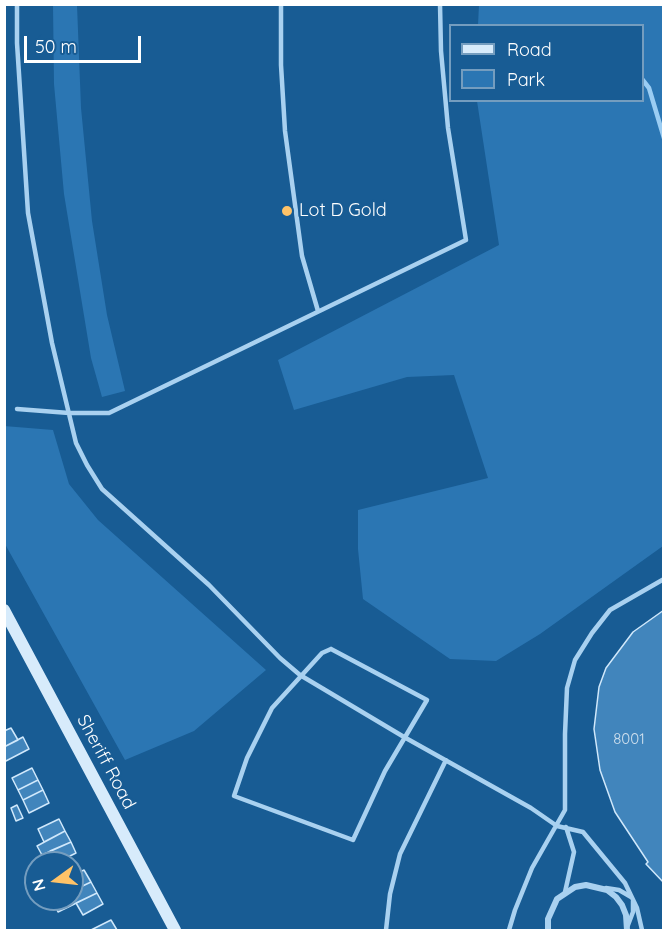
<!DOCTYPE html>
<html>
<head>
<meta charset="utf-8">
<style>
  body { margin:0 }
  #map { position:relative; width:668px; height:935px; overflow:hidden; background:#185c94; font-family:Quicksand,sans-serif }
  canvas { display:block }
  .frame { position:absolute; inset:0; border:6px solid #fff; pointer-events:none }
  .legend { position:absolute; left:449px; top:24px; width:195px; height:78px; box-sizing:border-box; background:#185c94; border:2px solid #749dbf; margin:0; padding:8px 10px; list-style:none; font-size:18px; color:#fff }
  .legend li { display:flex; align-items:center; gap:12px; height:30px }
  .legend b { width:30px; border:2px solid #749dbf }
  .north { position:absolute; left:24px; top:851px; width:60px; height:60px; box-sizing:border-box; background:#185c94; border:2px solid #749dbf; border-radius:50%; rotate:255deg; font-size:16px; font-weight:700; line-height:24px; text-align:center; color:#fff }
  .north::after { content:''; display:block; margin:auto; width:21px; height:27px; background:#ffc368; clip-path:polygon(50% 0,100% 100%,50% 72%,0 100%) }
  .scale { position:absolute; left:24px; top:36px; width:117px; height:27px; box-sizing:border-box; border:3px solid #fff; border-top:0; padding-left:8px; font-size:18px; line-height:21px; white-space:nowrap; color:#fff; -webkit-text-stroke:4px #185c94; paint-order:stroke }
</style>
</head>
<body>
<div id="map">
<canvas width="668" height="935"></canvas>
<div class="frame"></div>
<ul class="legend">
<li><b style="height:8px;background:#d7ebfb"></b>Road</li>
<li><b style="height:16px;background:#2b76b3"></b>Park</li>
</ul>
<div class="north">N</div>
<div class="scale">50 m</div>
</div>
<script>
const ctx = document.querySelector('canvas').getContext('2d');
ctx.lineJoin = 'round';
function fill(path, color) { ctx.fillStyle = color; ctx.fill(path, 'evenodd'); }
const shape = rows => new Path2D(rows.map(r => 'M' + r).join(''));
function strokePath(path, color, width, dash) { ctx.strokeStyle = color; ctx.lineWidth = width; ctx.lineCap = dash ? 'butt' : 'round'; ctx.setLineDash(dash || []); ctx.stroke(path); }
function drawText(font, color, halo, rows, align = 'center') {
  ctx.font = font + ' Quicksand,sans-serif'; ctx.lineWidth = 4.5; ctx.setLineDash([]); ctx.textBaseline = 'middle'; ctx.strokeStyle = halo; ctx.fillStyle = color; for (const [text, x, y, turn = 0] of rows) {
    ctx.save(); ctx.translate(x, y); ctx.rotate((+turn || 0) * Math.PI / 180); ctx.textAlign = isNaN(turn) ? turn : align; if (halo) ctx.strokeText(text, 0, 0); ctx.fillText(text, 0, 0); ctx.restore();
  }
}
fill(shape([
  [53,5,77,5,81,108,92,221,107,315,125,391,102,397,91,358,64,194,54,84],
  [479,5,664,5,663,546,540,634,496,661,450,659,363,599,358,549,358,510,488,478,454,375,407,377,294,410,278,360,499,245,477,101,642,100,642,26,478,25],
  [4,426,53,430,69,484,98,520,266,670,194,731,125,760,5,544]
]), '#2b76b3');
strokePath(shape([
  [642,79,649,88,664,138]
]), '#9bcdf3', 4.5);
const building = shape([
  [664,610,664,883,646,864,648,862,615,812,600,770,594,729,599,687,606,668,633,632,664,610],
  [11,728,18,740,4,747,4,731,11,728],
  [23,737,29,749,4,762,4,747,23,737],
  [32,768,38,780,18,790,12,778,32,768],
  [38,780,43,790,23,800,18,790,38,780],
  [43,790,49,803,29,813,23,800,43,790],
  [17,805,23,818,16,821,11,808,17,805],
  [59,819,65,831,44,842,38,829,59,819],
  [65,831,71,842,42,855,37,846,65,831],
  [71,842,76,853,56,863,50,851,71,842],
  [84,870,91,882,72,891,72,876,84,870],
  [91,882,97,893,58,912,53,901,57,899,72,899,72,891,91,882],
  [97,893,103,904,83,915,76,903,97,893],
  [111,920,117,930,91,930,111,920]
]);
fill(building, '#4185bc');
strokePath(building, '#d0e8fb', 1.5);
strokePath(shape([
  [17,4,17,43,28,213,52,343,76,443,87,465,102,489,209,585,280,658,300,675,404,737,531,808,557,826,583,832,625,883,637,908,642,930],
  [281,4,281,65,285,131,302,256,318,311],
  [17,409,69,413,109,413,466,240,448,128,441,51,440,4],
  [331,649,427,700,385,771,353,840,234,796,247,758,272,708,322,653,331,649],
  [606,888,619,890,631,897],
  [565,892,574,852,566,827],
  [628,925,633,912,633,901],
  [386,930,390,894,400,854,446,760],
  [509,930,515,910,532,868,565,810,565,734,567,688,575,660,592,633,610,610,664,579]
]), '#a9d1f0', 4.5);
strokePath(shape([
  [548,930,548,919,557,899,575,887,586,885,607,890,616,897,622,905,626,915,627,930]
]), '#a9d1f0', 6);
strokePath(shape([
  [4,610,175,930]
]), '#d7ebfb', 12);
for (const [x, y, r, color] of [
  [287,211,6,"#ffc368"]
]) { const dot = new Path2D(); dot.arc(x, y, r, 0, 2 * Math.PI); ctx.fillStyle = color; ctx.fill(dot); strokePath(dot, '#185c94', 2); }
drawText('15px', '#d0e0ee', null, [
  ["8001",629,739]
]);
drawText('18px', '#fff', '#185c94', [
  ["Lot D Gold",299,211]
], 'left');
drawText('18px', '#fff', '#185c94', [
  ["Sheriff Road",106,762,62]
]);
</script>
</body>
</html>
